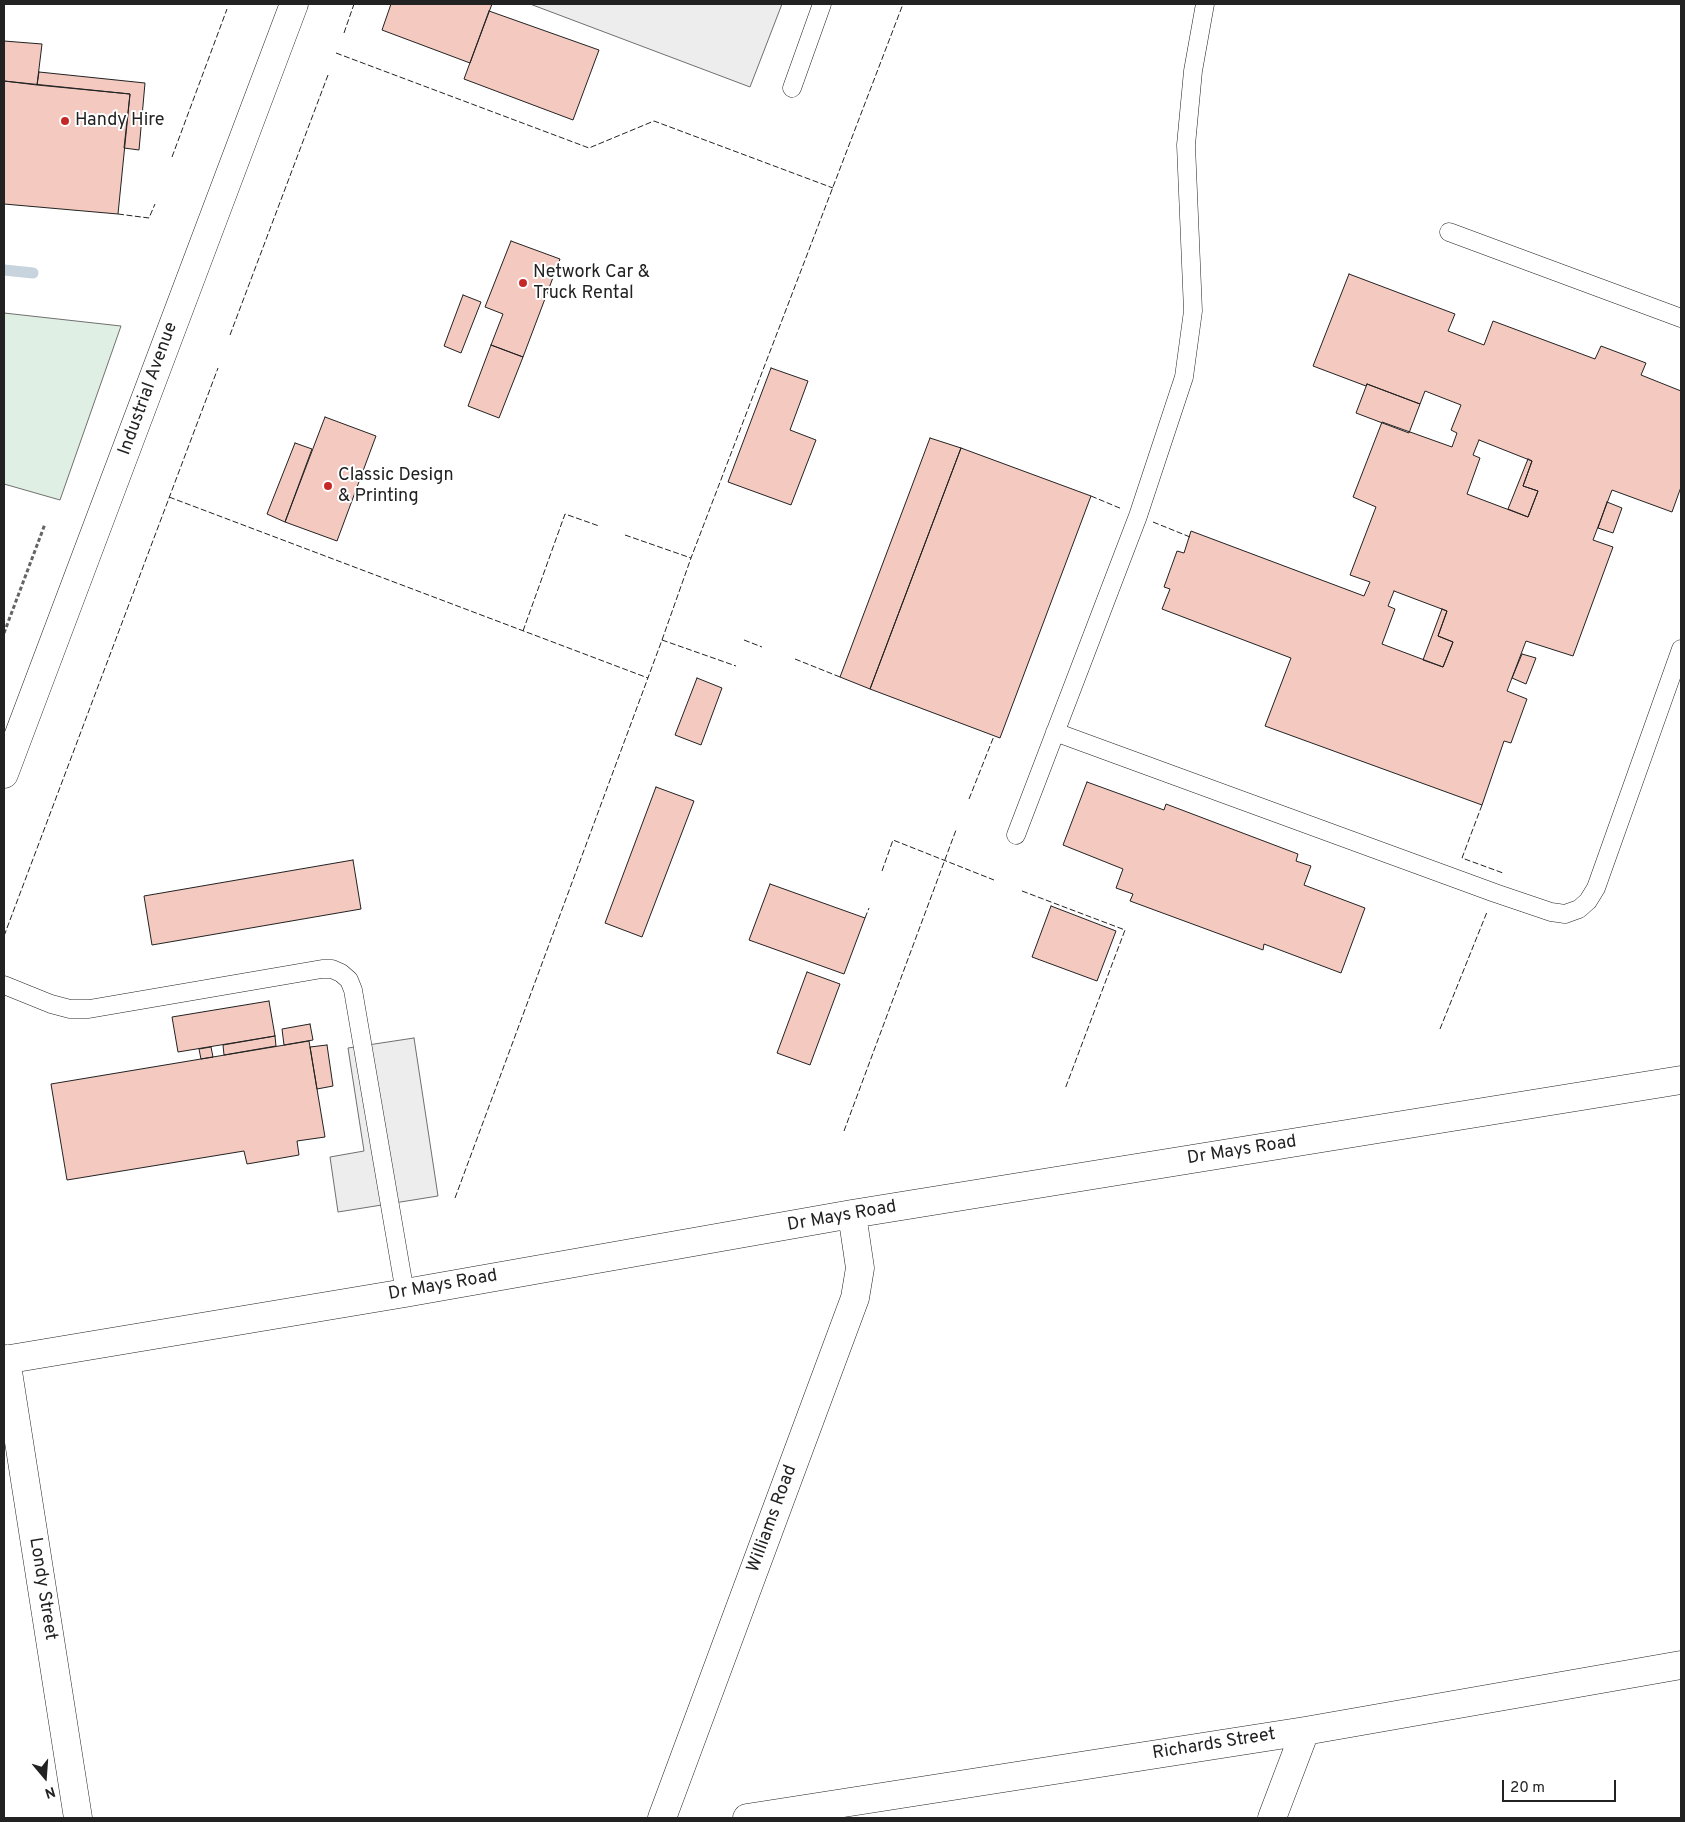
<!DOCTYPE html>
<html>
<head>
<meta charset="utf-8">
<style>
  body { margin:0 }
  #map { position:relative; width:1685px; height:1822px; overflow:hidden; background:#fff; font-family:Overpass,sans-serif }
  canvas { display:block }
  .frame { position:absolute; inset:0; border:5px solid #222; pointer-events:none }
  .north { position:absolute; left:20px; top:1752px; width:50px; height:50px; -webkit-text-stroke:4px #fff; paint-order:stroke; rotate:162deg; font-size:14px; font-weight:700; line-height:20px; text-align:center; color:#222 }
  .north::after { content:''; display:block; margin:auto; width:18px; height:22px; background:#222; clip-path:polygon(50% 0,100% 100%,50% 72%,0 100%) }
  .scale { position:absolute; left:1502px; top:1780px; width:114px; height:22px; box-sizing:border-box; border:2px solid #222; border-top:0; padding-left:6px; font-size:15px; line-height:18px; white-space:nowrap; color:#222; -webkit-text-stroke:4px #fff; paint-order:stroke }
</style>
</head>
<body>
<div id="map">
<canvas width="1685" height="1822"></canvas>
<div class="frame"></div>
<div class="north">N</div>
<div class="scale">20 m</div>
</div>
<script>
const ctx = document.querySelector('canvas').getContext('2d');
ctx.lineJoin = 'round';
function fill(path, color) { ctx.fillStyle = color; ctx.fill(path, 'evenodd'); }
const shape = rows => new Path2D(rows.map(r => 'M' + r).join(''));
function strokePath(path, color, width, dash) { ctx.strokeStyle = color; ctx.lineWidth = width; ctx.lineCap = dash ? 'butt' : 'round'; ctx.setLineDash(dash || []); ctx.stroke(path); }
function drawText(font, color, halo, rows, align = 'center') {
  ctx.font = font + ' Overpass,sans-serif'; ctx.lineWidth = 4; ctx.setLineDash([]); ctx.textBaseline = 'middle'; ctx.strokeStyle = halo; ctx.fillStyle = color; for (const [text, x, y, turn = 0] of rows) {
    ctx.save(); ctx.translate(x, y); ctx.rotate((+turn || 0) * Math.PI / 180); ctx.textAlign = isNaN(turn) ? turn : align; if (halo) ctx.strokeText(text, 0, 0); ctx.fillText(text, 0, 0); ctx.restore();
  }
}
const green = shape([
  [4,313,121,326,60,500,4,484,4,313]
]);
fill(green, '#e0efe3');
strokePath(green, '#6f6f6f', 1);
const parking = shape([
  [530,4,782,4,750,87,530,4],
  [414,1038,438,1196,338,1212,330,1157,364,1151,348,1048,414,1038]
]);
fill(parking, '#ededed');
strokePath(parking, '#6f6f6f', 1);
strokePath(shape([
  [4,270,33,273]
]), '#c7d3dd', 11);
const building = shape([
  [391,4,492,4,470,63,382,30,391,4],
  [489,11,599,50,573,120,464,79,489,11],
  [4,41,42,44,37,85,4,81,4,41],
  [39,72,145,83,139,150,124,148,130,94,37,85,39,72],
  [4,81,130,94,118,214,4,204,4,81],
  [511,241,560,259,523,357,491,345,503,314,485,307,511,241],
  [1349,274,1455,314,1448,331,1484,345,1493,321,1595,359,1601,346,1646,363,1641,375,1681,391,1681,487,1672,512,1612,490,1593,540,1613,547,1573,656,1526,641,1507,691,1527,699,1511,743,1504,741,1482,805,1265,726,1291,658,1162,609,1170,589,1164,587,1177,551,1184,553,1191,531,1364,596,1370,582,1350,575,1376,507,1353,497,1382,422,1452,447,1457,433,1451,430,1461,405,1425,391,1420,404,1367,384,1366,386,1313,366,1349,274],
  [1479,440,1532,461,1523,486,1538,491,1528,517,1467,494,1480,458,1473,455,1479,440],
  [1394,591,1447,611,1438,636,1453,642,1443,667,1382,644,1395,609,1388,606,1394,591],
  [463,295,481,302,461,353,444,346,463,295],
  [491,345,523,357,499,418,468,406,491,345],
  [771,368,808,381,790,430,816,440,791,505,728,482,771,368],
  [1367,384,1420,404,1409,433,1356,413,1367,384],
  [325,417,376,436,337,541,285,522,325,417],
  [930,438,961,448,870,689,840,677,930,438],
  [295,443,312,449,285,522,267,514,295,443],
  [961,448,1091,496,1000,738,870,689,961,448],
  [1528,459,1532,461,1523,486,1538,491,1528,517,1508,509,1528,459],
  [1607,502,1622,508,1613,533,1598,528,1607,502],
  [1442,609,1447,611,1438,636,1453,642,1443,667,1423,660,1442,609],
  [1522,654,1536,658,1526,684,1512,678,1522,654],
  [697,678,722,688,701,745,675,735,697,678],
  [1087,782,1164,810,1166,804,1298,854,1296,861,1311,866,1304,885,1365,908,1341,973,1264,944,1263,950,1130,901,1133,894,1116,888,1123,869,1063,845,1087,782],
  [656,787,694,801,642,937,605,923,656,787],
  [353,860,361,909,152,945,144,896,353,860],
  [770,884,865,918,844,974,749,940,770,884],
  [1051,906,1116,931,1097,981,1032,957,1051,906],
  [807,972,840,984,810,1065,777,1053,807,972],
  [269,1001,275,1036,178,1052,172,1017,269,1001],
  [310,1024,313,1040,284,1045,282,1029,310,1024],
  [275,1036,276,1046,224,1055,223,1045,275,1036],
  [309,1041,325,1137,297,1141,299,1155,247,1164,244,1151,67,1180,51,1084,309,1041],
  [327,1045,333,1086,317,1089,310,1047,327,1045],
  [211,1047,213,1057,201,1059,199,1049,211,1047]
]);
fill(building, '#f3c9c0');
strokePath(building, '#222', 1);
const lane = shape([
  [792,88,822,4],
  [1449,232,1681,318],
  [1055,732,1495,893,1551,912,1565,914,1579,909,1588,901,1596,888,1681,649],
  [1016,835,1138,516,1184,377,1193,311,1186,145,1193,71,1205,4],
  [4,985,51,1004,70,1009,89,1009,322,969,332,969,341,973,349,980,353,990,405,1293]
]);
const street = shape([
  [4,774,294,4],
  [6,1359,78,1818],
  [4,1360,405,1293,852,1214,1681,1080],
  [662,1818,855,1298,860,1268,852,1214],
  [747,1818,1305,1731,1681,1665],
  [1272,1818,1305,1731]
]);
strokePath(lane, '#222', 19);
strokePath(street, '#222', 29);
strokePath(shape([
  [4,633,45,524]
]), '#646464', 3, [4, 2.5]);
strokePath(lane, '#fff', 18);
strokePath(street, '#fff', 28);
strokePath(shape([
  [344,33,354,4],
  [336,53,589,148,654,121,833,188],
  [172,157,227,9],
  [118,214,149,218,155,204],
  [230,335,328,75],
  [1091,496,1122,509],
  [169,497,648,678],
  [1153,522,1190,537],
  [625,535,691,558],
  [523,631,565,514,599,526],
  [662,640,691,558,903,4],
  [744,640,762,647],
  [795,659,840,677],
  [969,799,994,736],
  [1482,805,1462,858,1503,873],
  [882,871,893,840,994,880],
  [1022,891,1125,930,1065,1089],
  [865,918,869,908],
  [4,936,218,368],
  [1440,1029,1487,912],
  [844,1131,956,830],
  [455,1198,662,640,736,666]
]), '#222', 1, [6, 2.5]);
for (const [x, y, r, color] of [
  [65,121,5,"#c62828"],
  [523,283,5,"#c62828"],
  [328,486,5,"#c62828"]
]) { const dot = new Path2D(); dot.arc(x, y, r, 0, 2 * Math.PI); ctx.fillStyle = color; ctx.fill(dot); strokePath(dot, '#fff', 2); }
drawText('18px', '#222', '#fff', [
  ["Handy Hire",75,121],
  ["Network Car &",533,273],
  ["Truck Rental",533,294],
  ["Classic Design",338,476],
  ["& Printing",338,497]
], 'left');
drawText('18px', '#222', '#fff', [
  ["Industrial Avenue",149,389,-70],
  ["Dr Mays Road",1242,1151,-9],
  ["Dr Mays Road",842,1217,-10],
  ["Dr Mays Road",443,1286,-10],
  ["Williams Road",773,1519,-70],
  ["Londy Street",42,1589,81],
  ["Richards Street",1214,1745,-9]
]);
</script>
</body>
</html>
